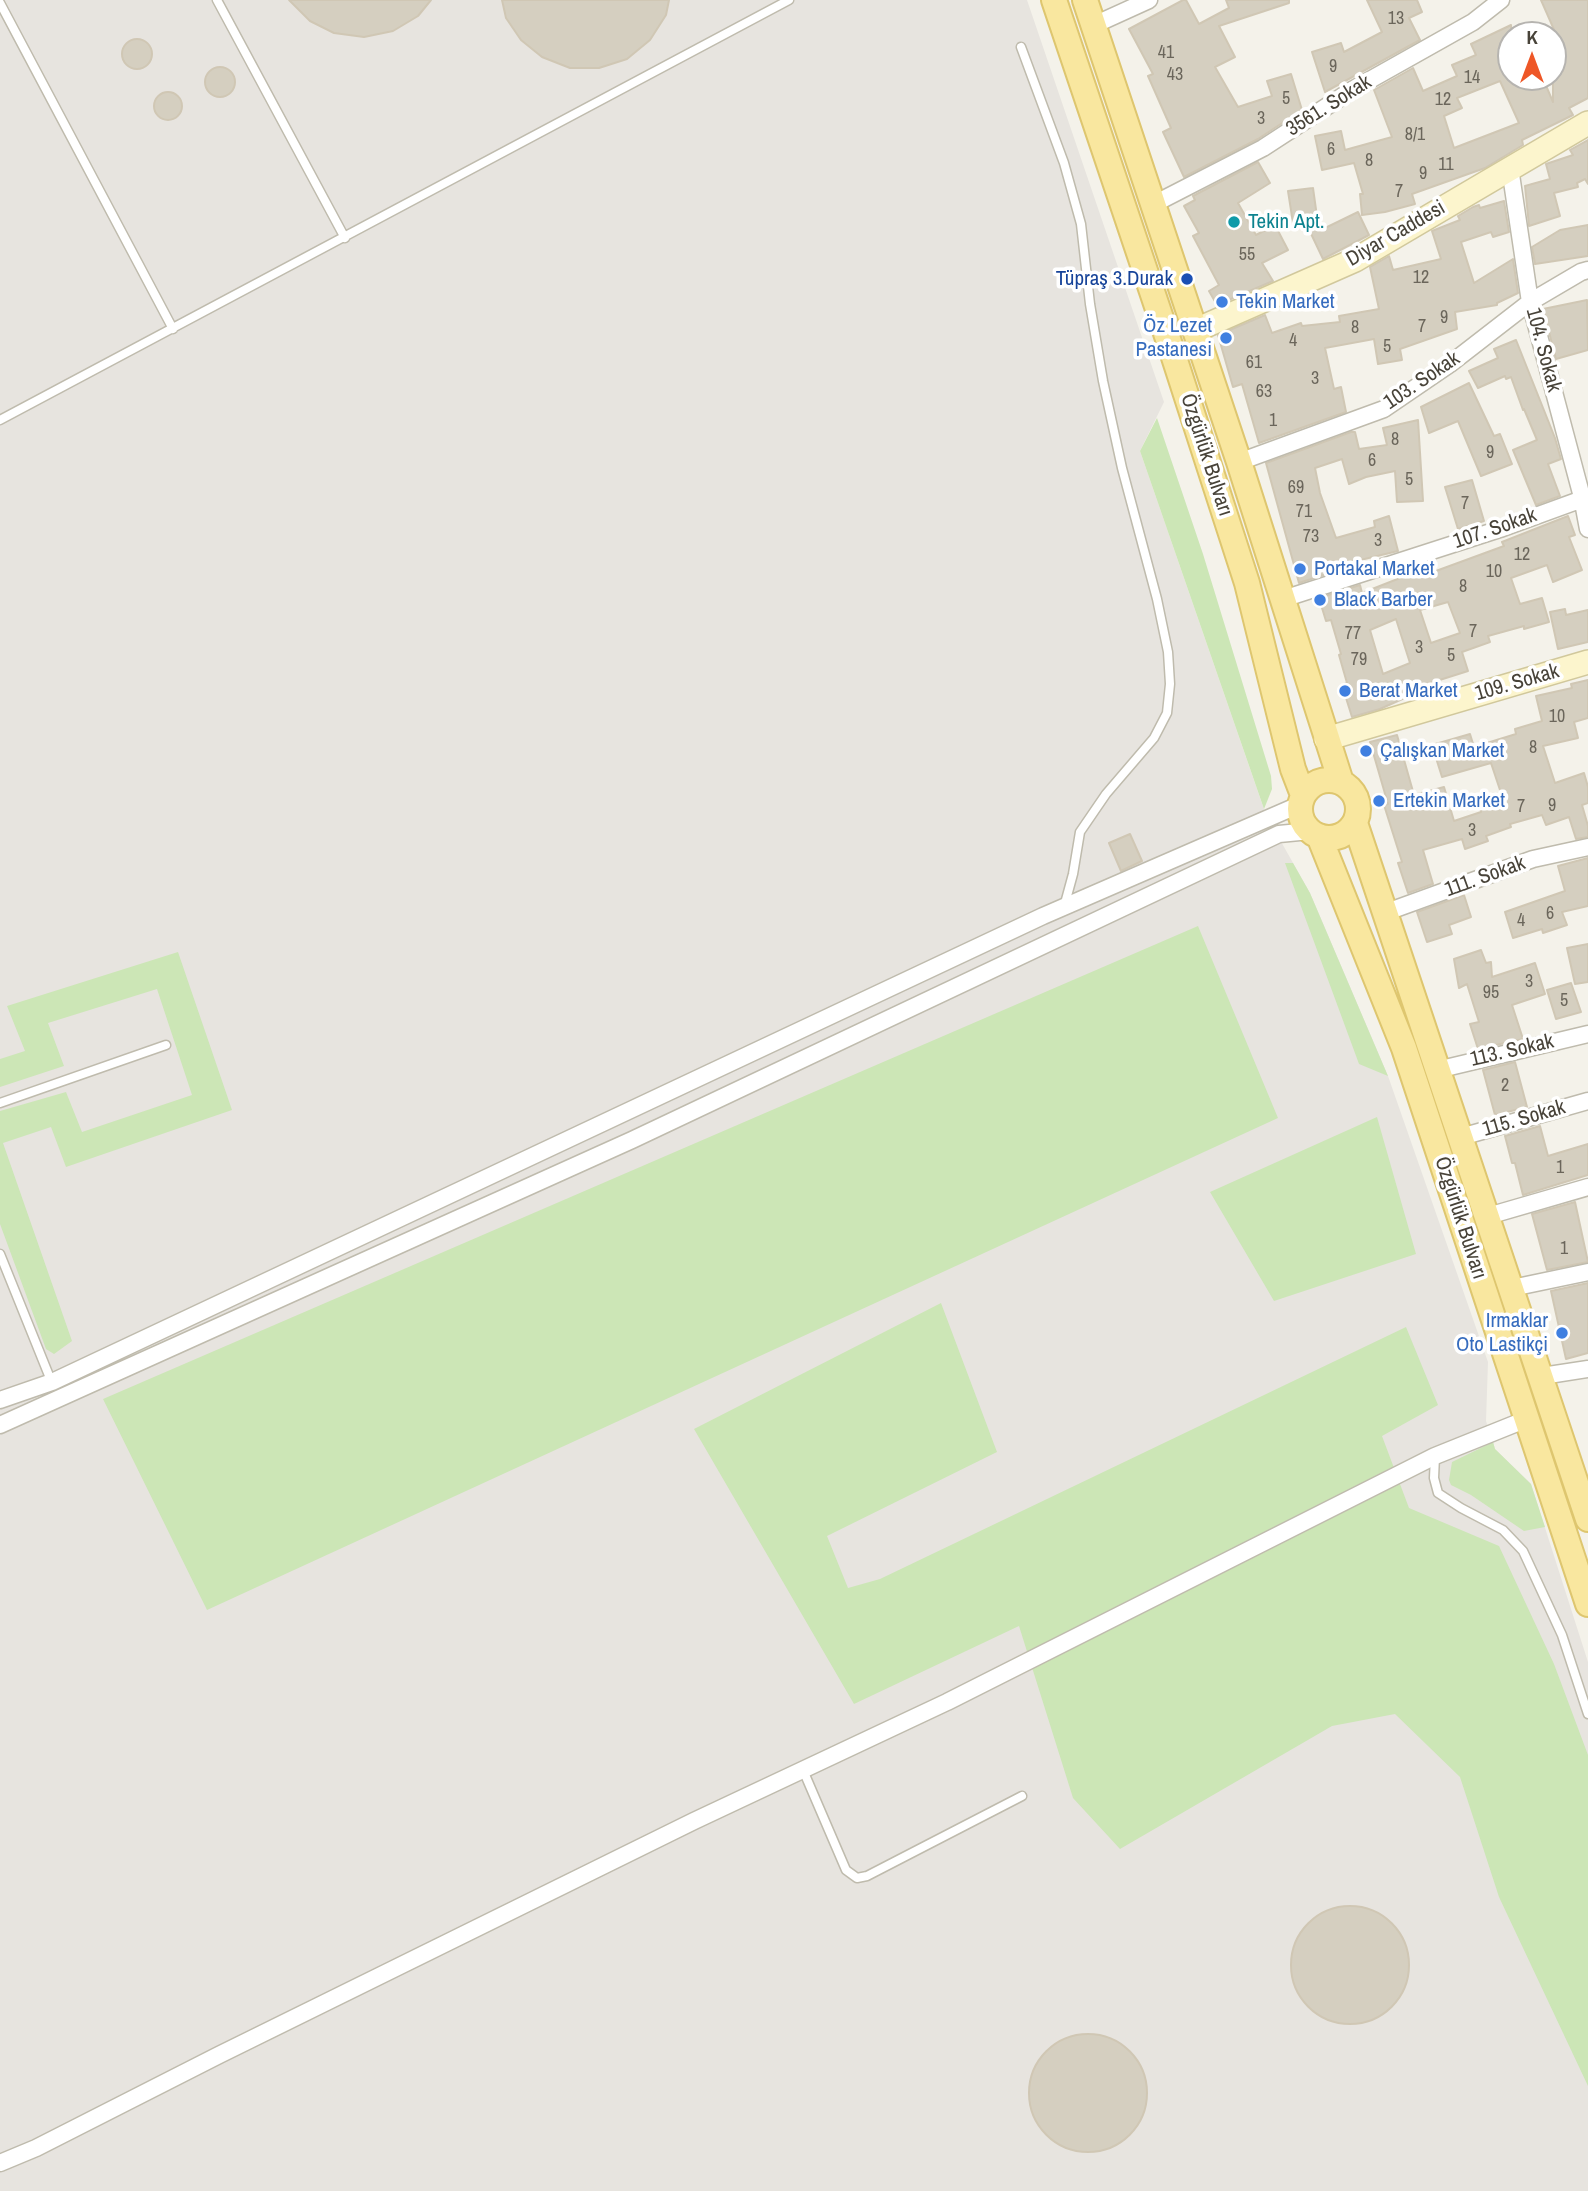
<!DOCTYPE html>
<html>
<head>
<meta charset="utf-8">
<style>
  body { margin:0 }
  #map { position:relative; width:1588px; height:2191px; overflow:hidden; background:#f4f2ea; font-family:"Archivo Narrow",sans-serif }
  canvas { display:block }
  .north { position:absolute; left:1497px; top:21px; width:70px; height:70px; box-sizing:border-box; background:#fff; border:2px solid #b6b4b0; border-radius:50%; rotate:0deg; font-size:19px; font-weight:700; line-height:28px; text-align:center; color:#484339 }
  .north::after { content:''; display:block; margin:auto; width:24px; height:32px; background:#ee5727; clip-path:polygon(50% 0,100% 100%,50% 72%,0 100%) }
</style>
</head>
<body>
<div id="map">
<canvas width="1588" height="2191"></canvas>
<div class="north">K</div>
</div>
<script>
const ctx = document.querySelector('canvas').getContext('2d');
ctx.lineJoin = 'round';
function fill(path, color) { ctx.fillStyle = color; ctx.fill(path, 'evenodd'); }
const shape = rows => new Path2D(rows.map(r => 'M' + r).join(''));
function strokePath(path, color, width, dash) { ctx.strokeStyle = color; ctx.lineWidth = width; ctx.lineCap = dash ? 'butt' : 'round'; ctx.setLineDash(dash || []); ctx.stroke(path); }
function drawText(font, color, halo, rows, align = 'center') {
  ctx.font = font + ' "Archivo Narrow",sans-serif'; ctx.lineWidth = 7; ctx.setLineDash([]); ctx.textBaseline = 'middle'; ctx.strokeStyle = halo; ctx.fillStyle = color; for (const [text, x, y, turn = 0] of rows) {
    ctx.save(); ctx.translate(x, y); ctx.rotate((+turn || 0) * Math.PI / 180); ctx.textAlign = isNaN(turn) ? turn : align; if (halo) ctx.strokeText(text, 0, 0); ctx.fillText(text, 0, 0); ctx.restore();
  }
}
fill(shape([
  [0,0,1027,0,1164,402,1140,451,1266,815,1310,893,1388,1076,1488,1362,1486,1421,1493,1442,1495,1449,1531,1484,1588,1662,1588,2191,0,2191]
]), '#e7e4df');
fill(shape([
  [1157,418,1203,554,1271,776,1272,789,1264,809,1140,451],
  [1285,863,1293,863,1310,893,1388,1076,1359,1064],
  [1198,926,1278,1118,207,1610,103,1399],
  [178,952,232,1110,66,1167,51,1127,3,1143,72,1341,54,1354,46,1349,0,1224,0,1111,66,1092,82,1132,192,1095,157,989,48,1023,64,1066,0,1087,0,1059,25,1051,7,1006],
  [1377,1117,1416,1254,1274,1301,1210,1192],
  [941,1303,997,1452,827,1536,848,1588,880,1579,1406,1327,1438,1405,1382,1436,1409,1508,1499,1546,1554,1664,1588,1755,1588,2086,1499,1897,1460,1777,1395,1714,1332,1726,1120,1849,1073,1798,1019,1626,854,1704,694,1429],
  [1493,1442,1495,1449,1531,1484,1545,1527,1524,1531,1471,1495,1451,1485,1449,1480,1452,1462]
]), '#cce6b6');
const building = shape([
  [289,0,431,0,418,16,393,31,364,37,334,33,310,21,289,0],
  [502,0,669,0,666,15,650,40,627,59,599,68,570,68,542,57,521,40,506,18,502,0],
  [1183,0,1186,0,1199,24,1229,8,1226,0,1289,0,1289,3,1219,26,1235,57,1215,67,1238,107,1272,96,1267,81,1291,74,1302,110,1258,139,1184,177,1163,132,1171,128,1148,76,1153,74,1129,29,1183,0],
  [1367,0,1417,0,1422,12,1409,18,1420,40,1325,92,1312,52,1341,43,1344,52,1382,32,1367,0],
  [1541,0,1588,0,1588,98,1569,108,1573,115,1522,140,1523,145,1485,168,1412,194,1415,204,1385,212,1362,215,1360,194,1363,194,1354,163,1322,170,1315,136,1341,131,1345,150,1392,137,1374,90,1413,68,1423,91,1457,76,1452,65,1476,55,1471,44,1511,25,1511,77,1532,77,1536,85,1544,81,1553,102,1553,76,1563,71,1553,52,1553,44,1559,41,1541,0],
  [1500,81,1519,123,1454,148,1444,116,1462,108,1457,98,1500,81],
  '122 54a15 15 0 1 1 30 0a15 15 0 1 1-30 0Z',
  '205 82a15 15 0 1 1 30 0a15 15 0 1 1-30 0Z',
  '154 106a14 14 0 1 1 28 0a14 14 0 1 1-28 0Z',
  [1588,140,1588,184,1585,179,1577,183,1578,187,1554,193,1560,216,1529,226,1525,186,1550,179,1546,164,1573,155,1570,150,1588,140],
  [1258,162,1270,183,1238,203,1256,235,1275,225,1288,250,1262,263,1273,281,1217,305,1209,291,1219,285,1193,236,1199,233,1184,206,1195,200,1193,196,1258,162],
  [1313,188,1319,231,1358,212,1369,235,1323,259,1305,221,1293,223,1288,191,1313,188],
  [1504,201,1509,232,1493,237,1491,232,1461,242,1474,283,1513,259,1518,293,1497,303,1497,305,1455,312,1457,329,1400,349,1402,360,1378,364,1374,339,1325,348,1334,389,1341,387,1346,412,1259,443,1242,384,1233,387,1218,335,1265,315,1272,333,1301,323,1302,326,1340,322,1339,316,1379,309,1370,267,1389,256,1393,270,1441,259,1432,231,1460,220,1458,216,1473,207,1479,205,1480,208,1504,201],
  [1588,225,1588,256,1535,264,1532,247,1560,230,1588,225],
  [1587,300,1588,350,1556,359,1543,309,1587,300],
  [1516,340,1555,438,1561,459,1548,464,1560,496,1536,505,1513,450,1537,440,1524,409,1523,410,1511,377,1506,379,1505,376,1478,388,1469,371,1498,358,1494,349,1516,340],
  [1469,383,1494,436,1500,434,1512,464,1481,476,1458,421,1429,433,1421,407,1469,383],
  [1418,420,1423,501,1397,502,1395,471,1366,477,1349,484,1342,459,1315,468,1320,493,1336,538,1375,527,1374,521,1389,516,1398,551,1352,562,1354,565,1299,583,1266,463,1351,432,1355,432,1359,449,1387,445,1383,428,1418,420],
  [1472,480,1484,521,1458,529,1445,487,1472,480],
  [1568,516,1575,535,1569,537,1582,570,1553,582,1547,565,1511,578,1520,604,1542,598,1549,622,1524,629,1524,626,1488,636,1490,642,1462,652,1468,671,1427,684,1430,692,1410,699,1409,696,1380,709,1352,717,1342,685,1347,683,1339,655,1341,654,1331,620,1326,621,1319,598,1360,585,1362,593,1423,569,1425,575,1504,546,1502,542,1568,516],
  [1448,602,1460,633,1431,643,1420,610,1448,602],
  [1396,619,1410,663,1383,674,1370,630,1396,619],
  [1565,609,1566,615,1588,610,1588,642,1558,649,1550,612,1565,609],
  [1588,680,1588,718,1574,722,1578,738,1543,746,1555,783,1584,773,1588,787,1588,803,1582,805,1588,826,1588,837,1576,839,1569,817,1546,825,1542,815,1510,824,1511,827,1486,836,1488,841,1465,849,1462,839,1423,850,1433,884,1408,893,1398,863,1402,862,1384,805,1388,804,1370,742,1397,735,1414,795,1444,787,1454,821,1481,812,1480,807,1503,799,1491,763,1442,777,1432,745,1470,734,1474,747,1516,734,1515,729,1542,721,1536,696,1572,688,1571,684,1588,680],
  [1130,834,1142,861,1121,871,1109,843,1130,834],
  [1588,858,1588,906,1562,912,1567,925,1543,933,1542,929,1513,938,1505,912,1565,891,1558,866,1588,858],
  [1464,895,1471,917,1449,925,1452,934,1427,942,1417,912,1464,895],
  [1588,944,1588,982,1575,984,1567,948,1588,944],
  [1481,950,1486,963,1491,962,1492,977,1535,963,1545,994,1512,1005,1523,1039,1478,1049,1470,1024,1479,1022,1467,984,1459,988,1454,959,1481,950],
  [1571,983,1581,1012,1556,1019,1547,990,1571,983],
  [1515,1062,1527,1107,1495,1115,1483,1070,1515,1062],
  [1540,1126,1548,1156,1588,1144,1588,1175,1523,1195,1515,1163,1512,1163,1505,1136,1540,1126],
  [1575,1202,1588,1262,1547,1270,1532,1214,1575,1202],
  [1588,1283,1588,1353,1566,1359,1551,1291,1588,1283],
  '1291 1965a59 59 0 1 1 118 0a59 59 0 1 1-118 0Z',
  '1029 2093a59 59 0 1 1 118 0a59 59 0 1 1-118 0Z'
]);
fill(building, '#d5cfc0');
strokePath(building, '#d0c7b4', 2);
const lane = shape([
  [217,0,345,238],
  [0,3,173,329],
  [1021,47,1064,163,1081,224,1090,304,1103,381,1122,468,1157,599,1168,652,1170,684,1167,713,1154,738,1106,794,1080,832,1073,874,1064,907],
  [0,420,789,0],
  [0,1103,166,1045],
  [0,1254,52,1383],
  [1435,1456,1434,1478,1438,1493,1461,1508,1503,1530,1523,1551,1562,1635,1588,1714],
  [803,1770,846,1870,857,1878,867,1876,1022,1796]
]);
const street = shape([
  [1094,25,1149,0],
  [1510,168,1530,302,1582,497,1588,529],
  [1152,205,1263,148,1352,90,1473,22,1501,0],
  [1239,462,1384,409,1450,364,1530,302,1581,272,1588,270],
  [1283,599,1500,529,1588,497],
  [1384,913,1533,859,1588,847],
  [1437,1070,1588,1034],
  [1461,1137,1588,1101],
  [1488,1216,1588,1187],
  [1512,1288,1588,1272],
  [1542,1376,1588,1369],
  [0,1400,52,1382,1043,916,1301,804],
  [0,1425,632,1140,1279,834,1310,831],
  [0,2163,36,2148,219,2055,694,1821,947,1702,1435,1456,1527,1419]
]);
const secondary = shape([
  [1196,330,1355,260,1588,123],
  [1326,739,1588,662]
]);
const primary = shape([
  [1054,0,1172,351,1247,583,1293,769,1303,795],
  [1085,0,1239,462,1341,782],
  '1300 809a29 29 0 1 1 58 0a29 29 0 1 1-58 0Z',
  [1355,823,1588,1519],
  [1319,836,1404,1048,1588,1604]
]);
strokePath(lane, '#bfbbad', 11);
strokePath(street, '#bfbbad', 19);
strokePath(secondary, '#d1c89c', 26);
strokePath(primary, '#dec66f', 28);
strokePath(lane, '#fff', 8);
strokePath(street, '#fff', 16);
strokePath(secondary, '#fcf5cd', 23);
strokePath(primary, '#f9e79f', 24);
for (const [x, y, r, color] of [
  [1234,222,7,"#0f9aa8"],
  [1187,279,7,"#1a4fb4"],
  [1222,302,7,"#3f7fe0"],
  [1226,338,7,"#3f7fe0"],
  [1300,569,7,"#3f7fe0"],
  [1320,600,7,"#3f7fe0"],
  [1345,691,7,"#3f7fe0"],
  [1366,751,7,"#3f7fe0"],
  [1379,801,7,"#3f7fe0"],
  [1562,1333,7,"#3f7fe0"]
]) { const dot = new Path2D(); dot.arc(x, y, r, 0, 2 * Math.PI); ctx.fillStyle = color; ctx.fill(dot); strokePath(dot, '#fff', 2.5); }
drawText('18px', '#6b665b', null, [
  ["13",1396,19],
  ["41",1166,53],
  ["9",1333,67],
  ["43",1175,75],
  ["14",1472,78],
  ["5",1286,99],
  ["12",1443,100],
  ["3",1261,119],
  ["8/1",1415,135],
  ["6",1331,150],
  ["8",1369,161],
  ["11",1446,165],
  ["9",1423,174],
  ["7",1399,192],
  ["55",1247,255],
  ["12",1421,278],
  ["9",1444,318],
  ["7",1422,327],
  ["8",1355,328],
  ["4",1293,341],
  ["5",1387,347],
  ["61",1254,363],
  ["3",1315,379],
  ["63",1264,392],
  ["1",1273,421],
  ["8",1395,440],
  ["9",1490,453],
  ["6",1372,461],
  ["5",1409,480],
  ["69",1296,488],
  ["7",1465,504],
  ["71",1304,512],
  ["73",1311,537],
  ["3",1378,541],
  ["12",1522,555],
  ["10",1494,572],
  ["8",1463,587],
  ["7",1473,632],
  ["77",1353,634],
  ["3",1419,648],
  ["5",1451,656],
  ["79",1359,660],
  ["10",1557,717],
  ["8",1533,748],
  ["9",1552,806],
  ["7",1521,807],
  ["3",1472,831],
  ["6",1550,914],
  ["4",1521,921],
  ["3",1529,982],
  ["95",1491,993],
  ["5",1564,1001],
  ["2",1505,1086],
  ["1",1560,1168],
  ["1",1564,1249]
]);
drawText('21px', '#484339', '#fff', [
  ["3561. Sokak",1329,106,-32],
  ["Diyar Caddesi",1396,234,-30],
  ["104. Sokak",1543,350,75],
  ["103. Sokak",1422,381,-34],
  ["Özgürlük Bulvarı",1206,455,72],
  ["107. Sokak",1495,529,-19],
  ["109. Sokak",1517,683,-16],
  ["111. Sokak",1485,877,-20],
  ["113. Sokak",1512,1051,-13],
  ["115. Sokak",1524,1119,-16],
  ["Özgürlük Bulvarı",1460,1218,72]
]);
drawText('21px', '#0d838f', '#fff', [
  ["Tekin Apt.",1248,222]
], 'left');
drawText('21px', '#164399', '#fff', [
  ["Tüpraş 3.Durak",1173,279]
], 'right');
drawText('21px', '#366cbe', '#fff', [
  ["Tekin Market",1236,302],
  ["Öz Lezet",1212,326,"right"],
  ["Pastanesi",1212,350,"right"],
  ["Portakal Market",1314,569],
  ["Black Barber",1334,600],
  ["Berat Market",1359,691],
  ["Çalışkan Market",1380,751],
  ["Ertekin Market",1393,801],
  ["Irmaklar",1548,1321,"right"],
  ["Oto Lastikçi",1548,1345,"right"]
], 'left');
</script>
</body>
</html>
